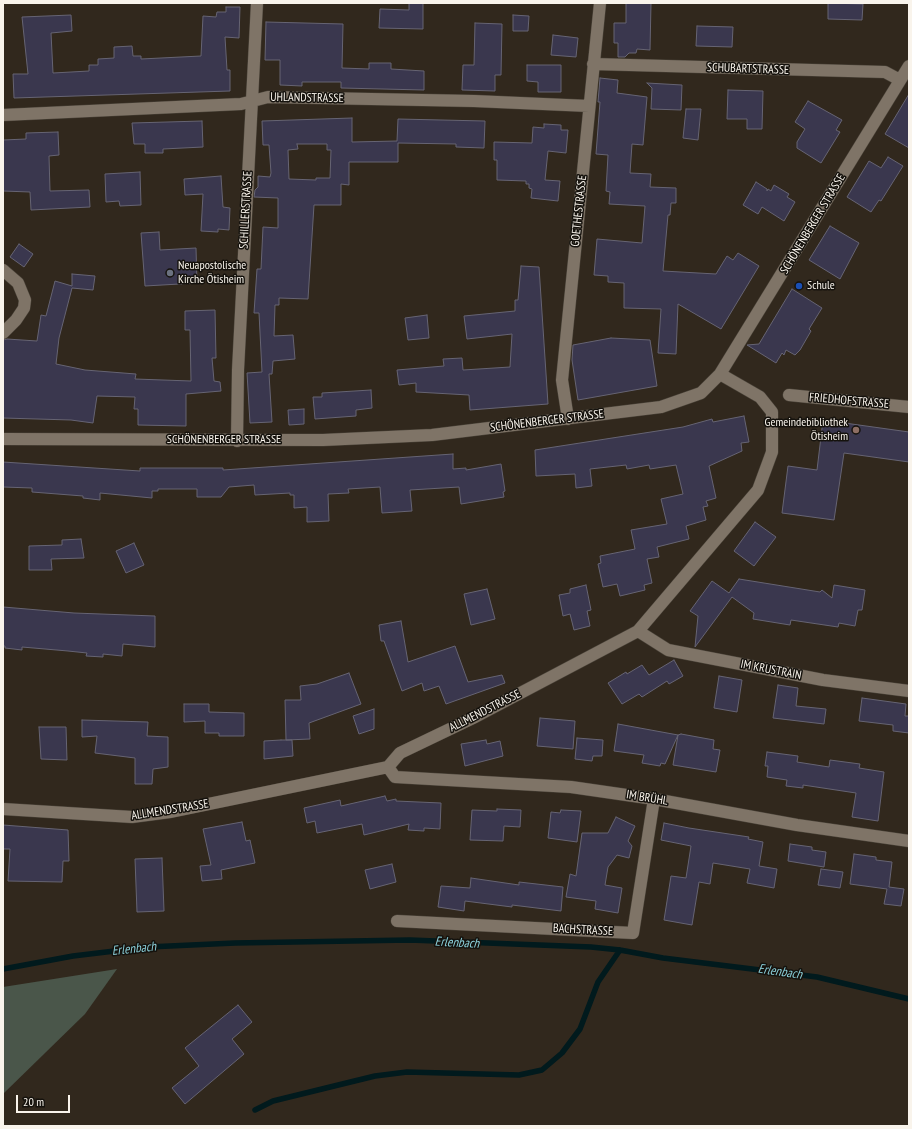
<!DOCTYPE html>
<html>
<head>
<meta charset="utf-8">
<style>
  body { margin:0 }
  #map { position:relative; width:912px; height:1129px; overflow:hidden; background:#31281d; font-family:"PT Sans Narrow",sans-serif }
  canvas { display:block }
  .frame { position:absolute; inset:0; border:4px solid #f9f4ec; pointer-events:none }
  .scale { position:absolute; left:16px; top:1095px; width:54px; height:18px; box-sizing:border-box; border:2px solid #f9f4ec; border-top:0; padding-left:5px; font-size:12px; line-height:14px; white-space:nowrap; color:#f9f4ec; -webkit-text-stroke:3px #15120d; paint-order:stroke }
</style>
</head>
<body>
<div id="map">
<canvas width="912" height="1129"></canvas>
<div class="frame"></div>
<div class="scale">20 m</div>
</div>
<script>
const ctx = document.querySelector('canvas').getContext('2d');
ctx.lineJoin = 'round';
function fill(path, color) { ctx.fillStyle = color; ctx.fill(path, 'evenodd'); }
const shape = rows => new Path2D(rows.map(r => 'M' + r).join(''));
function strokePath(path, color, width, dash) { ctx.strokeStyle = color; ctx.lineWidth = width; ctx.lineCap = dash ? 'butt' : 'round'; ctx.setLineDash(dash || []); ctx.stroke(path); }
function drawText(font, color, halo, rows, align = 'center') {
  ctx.font = font + ' "PT Sans Narrow",sans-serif'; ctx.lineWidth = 3; ctx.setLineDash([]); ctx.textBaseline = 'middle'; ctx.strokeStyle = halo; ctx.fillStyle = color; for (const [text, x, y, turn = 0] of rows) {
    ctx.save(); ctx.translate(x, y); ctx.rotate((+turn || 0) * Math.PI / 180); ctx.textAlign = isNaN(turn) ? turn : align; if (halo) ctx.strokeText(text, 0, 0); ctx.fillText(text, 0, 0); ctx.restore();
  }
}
fill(shape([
  [117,969,85,1014,3,1094,3,987]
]), '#4a564a');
strokePath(shape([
  [3,969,73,956,148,947,235,943,410,940,591,947,620,950,663,958,817,977,909,999],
  [255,1110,273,1101,375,1076,407,1072,519,1075,542,1070,562,1053,580,1029,598,982,620,950]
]), '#011a1d', 5.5);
const building = shape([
  [409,3,423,3,423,29,379,28,380,9,409,10,409,3],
  [626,3,651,3,650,50,637,49,636,53,629,53,625,57,618,57,618,43,614,43,614,23,626,23,626,3],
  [828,3,863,4,862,20,828,19,828,3],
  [226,7,240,7,239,38,225,37,227,70,230,70,230,91,14,98,13,74,28,74,22,17,71,15,72,31,51,33,53,73,89,71,89,65,98,65,98,59,114,58,114,47,132,46,133,56,141,56,141,59,201,56,203,16,216,17,217,12,226,12,226,7],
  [513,15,529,16,528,31,513,31,513,15],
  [266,22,343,24,342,68,369,69,369,63,391,63,391,69,424,71,424,90,341,88,341,82,302,82,302,86,280,85,280,60,265,60,266,22],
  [475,23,502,24,501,75,495,75,495,91,462,90,463,65,474,65,475,23],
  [697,26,733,27,732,47,696,46,697,26],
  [553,35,578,38,576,57,551,55,553,35],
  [527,65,561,65,561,92,538,92,538,82,527,81,527,65],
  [600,78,618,80,617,93,647,97,643,145,632,144,630,173,651,174,650,187,676,188,676,203,671,203,670,215,668,215,663,271,716,274,727,256,733,260,738,253,759,266,721,329,678,304,676,354,658,353,661,309,624,308,624,283,608,282,608,276,594,275,597,239,642,243,645,206,609,204,610,192,606,191,608,155,596,154,600,102,598,102,600,78],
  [647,83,682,85,681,110,651,109,652,88,647,83],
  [728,90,763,91,762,129,747,129,747,119,727,119,728,90],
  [909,94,909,148,885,134,909,94],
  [808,101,842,120,836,130,840,132,821,163,797,148,797,142,805,129,795,122,808,101],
  [686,109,701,109,698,140,683,138,686,109],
  [352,118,352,142,397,141,398,119,485,121,484,148,456,147,456,144,398,143,398,162,349,162,349,185,341,184,341,205,314,205,308,299,279,298,279,305,275,305,274,336,293,335,295,359,273,361,272,374,269,374,272,422,250,423,247,373,262,372,259,313,254,313,257,269,261,269,263,227,278,228,278,198,254,197,255,190,258,187,258,176,270,177,271,173,269,145,263,145,262,121,352,118],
  [297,144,327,144,327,150,331,150,330,178,316,178,316,180,289,179,288,150,298,149,297,144],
  [202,121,203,147,163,149,163,153,145,153,145,144,134,144,132,123,202,121],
  [544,124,561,125,561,130,568,130,566,153,548,151,545,180,560,181,558,201,531,198,532,189,529,188,529,184,526,184,526,181,497,180,497,160,494,160,494,142,532,143,533,127,544,128,544,124],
  [58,132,59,155,49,156,50,191,89,190,90,207,31,210,30,192,3,191,3,140,26,139,26,133,58,132],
  [888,157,903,166,881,201,879,200,871,212,847,197,869,161,881,168,888,157],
  [140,172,141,205,120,206,119,201,106,202,105,174,140,172],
  [221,176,223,207,230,208,229,230,218,229,218,232,201,231,203,194,185,195,184,179,221,176],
  [756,182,767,189,767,191,768,189,771,191,774,185,789,194,787,197,795,202,784,221,762,207,758,214,743,205,756,182],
  [830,226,859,243,840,279,809,260,830,226],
  [159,232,160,250,196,248,197,283,145,286,141,233,159,232],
  [19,244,33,254,24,267,10,257,19,244],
  [521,266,539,267,548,404,470,410,469,395,416,392,416,383,399,385,397,370,444,366,443,359,462,358,463,370,510,367,512,334,467,339,464,316,515,311,515,300,518,300,521,266],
  [72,274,95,276,93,290,72,288,59,338,56,364,85,370,136,374,135,379,191,381,190,330,185,330,185,311,215,310,216,358,212,358,214,381,220,382,221,391,186,394,186,426,138,425,138,409,134,409,135,397,97,396,93,423,71,420,3,418,3,340,7,339,37,341,41,315,46,316,55,281,72,286,72,274],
  [792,289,822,308,809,329,811,331,800,350,795,355,786,350,784,355,782,353,776,363,747,345,759,344,792,289],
  [427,315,429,338,408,340,405,318,427,315],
  [611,338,650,340,657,386,578,400,572,360,573,345,611,338],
  [371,390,372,408,356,410,356,416,315,419,313,397,322,397,322,393,371,390],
  [304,409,304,424,289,425,288,410,304,409],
  [744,416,749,442,741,443,742,451,709,466,716,498,706,501,708,506,703,507,706,520,686,526,689,539,657,547,659,557,647,559,652,583,644,585,645,590,620,596,617,584,603,587,598,564,601,563,600,556,635,549,631,530,667,524,661,499,683,494,676,465,650,469,649,465,627,469,626,465,590,469,592,486,576,488,575,474,536,476,535,450,683,427,712,419,713,422,744,416],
  [823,420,909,432,909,462,844,453,834,520,782,513,788,466,817,470,823,420],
  [453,454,453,469,466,468,466,470,501,464,505,491,503,492,504,497,461,504,459,487,410,490,412,511,382,513,380,487,348,489,349,493,328,494,329,521,307,522,307,507,294,508,294,495,290,495,290,493,255,495,254,485,229,487,221,497,197,497,197,489,158,489,158,491,152,491,152,498,100,493,100,500,83,498,83,496,32,492,32,488,3,487,3,462,140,471,140,468,223,468,223,470,453,454],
  [755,522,776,537,754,566,734,551,755,522],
  [81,539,84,558,51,559,52,570,29,570,29,546,62,545,62,540,81,539],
  [134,543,144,565,126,573,116,551,134,543],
  [739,579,820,592,822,590,832,598,834,585,865,590,862,610,858,610,855,626,839,623,838,627,791,620,790,625,753,619,754,613,732,597,695,647,698,616,690,611,712,581,729,593,739,579],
  [586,585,591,610,587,611,590,626,574,630,570,614,563,616,559,595,570,593,570,589,586,585],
  [487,589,495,619,471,625,464,594,487,589],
  [3,607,74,613,155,616,155,647,123,644,122,656,103,654,103,657,86,656,87,653,68,651,22,647,22,650,5,648,5,646,3,646,3,607],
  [401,621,408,662,455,646,468,682,502,675,505,683,446,704,439,686,424,691,422,683,402,691,384,641,381,641,379,625,401,621],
  [674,660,683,676,669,684,667,681,642,697,639,694,622,704,608,683,626,672,627,674,642,665,649,675,674,660],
  [349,673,361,704,309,723,310,739,286,740,285,700,301,700,300,686,317,684,349,673],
  [719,676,742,680,737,712,714,708,719,676],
  [778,685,798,688,796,706,826,709,824,724,773,718,778,685],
  [862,698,906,704,905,716,909,716,909,733,893,731,893,725,859,721,862,698],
  [184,704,209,704,209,712,244,713,244,736,219,736,219,733,205,733,205,721,184,722,184,704],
  [374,709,374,729,359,734,353,716,374,709],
  [540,718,575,721,573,749,537,746,540,718],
  [82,720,148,722,147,736,168,737,168,767,153,769,152,784,135,784,135,758,95,753,97,736,82,737,82,720],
  [618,724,678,735,665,764,661,763,660,766,642,763,644,755,614,751,618,724],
  [39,727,66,727,67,760,41,759,39,727],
  [681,734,714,740,713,749,720,750,716,772,673,765,678,735,681,734],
  [577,738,603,740,602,756,593,756,592,761,575,759,577,738],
  [281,740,292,740,293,756,264,759,264,741,281,740],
  [486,740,487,744,500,741,503,756,465,766,461,744,486,740],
  [767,752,798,756,797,762,829,767,830,760,860,764,859,768,884,772,878,821,852,817,856,793,803,785,803,788,786,786,787,780,767,777,768,766,765,766,767,752],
  [385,796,387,801,396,799,396,801,441,803,440,829,424,828,424,831,408,830,409,824,364,835,362,824,317,833,315,821,307,823,304,808,340,800,341,806,385,796],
  [497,809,521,810,520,827,504,826,503,841,470,840,472,810,497,811,497,809],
  [561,810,581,811,577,842,548,838,551,812,560,813,561,810],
  [616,817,635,826,628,841,632,846,629,858,617,855,608,867,605,885,622,888,618,913,595,909,596,901,566,897,570,874,576,876,582,833,608,833,616,817],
  [242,822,246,841,250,840,255,863,221,870,222,879,202,881,200,866,211,865,203,829,242,822],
  [664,823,689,828,749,837,748,839,763,842,759,866,777,869,774,888,747,883,750,869,713,863,710,884,699,882,692,925,664,920,671,876,686,878,691,846,661,840,664,823],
  [3,825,68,830,69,861,63,861,62,882,8,881,10,849,3,849,3,825],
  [790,844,812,847,812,850,826,852,824,867,788,861,790,844],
  [854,854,876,857,876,860,892,862,889,887,904,889,901,906,884,904,887,889,850,884,854,854],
  [162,858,164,911,137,912,135,859,162,858],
  [392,864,396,882,370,889,365,870,392,864],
  [821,869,843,872,840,888,818,885,821,869],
  [471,878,519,885,519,882,563,887,561,911,512,905,512,907,465,901,464,911,438,907,441,886,470,888,471,878],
  [238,1005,252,1022,232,1039,244,1054,185,1104,172,1088,199,1066,185,1048,238,1005]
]);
fill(building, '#3a374e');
strokePath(building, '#666473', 1);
const minor = shape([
  [593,64,885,72,900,80],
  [3,115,241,104,268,97,474,101,589,106],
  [3,270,18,283,25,300,24,308,16,320,3,333],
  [789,395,909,407],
  [568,419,562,380,600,3],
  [3,439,323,440,432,435,661,407,701,393,720,374,909,66],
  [237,441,238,370,257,3],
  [638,631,668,650,823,680,909,691],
  [388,767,395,777,571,787,654,799,797,825,909,841],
  [3,809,132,817,170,812,388,767,400,753,475,717,638,631,758,490,772,452,772,412,760,397,720,374],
  [397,921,633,933,654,799]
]);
strokePath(minor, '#4a4339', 13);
strokePath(minor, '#7f7467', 12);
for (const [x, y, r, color] of [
  [170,273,4,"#6b7280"],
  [799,286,4,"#1a4fb4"],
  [856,430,4,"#8d6e63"]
]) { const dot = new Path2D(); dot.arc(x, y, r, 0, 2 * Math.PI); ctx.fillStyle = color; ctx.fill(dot); strokePath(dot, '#15120d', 1.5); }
drawText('12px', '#f9f4ec', '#15120d', [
  ["SCHUBARTSTRASSE",748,69,2],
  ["UHLANDSTRASSE",307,98,1],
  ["SCHILLERSTRASSE",246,210,-87],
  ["GOETHESTRASSE",579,211,-84],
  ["SCHÖNENBERGER STRASSE",813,224,-59],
  ["FRIEDHOFSTRASSE",849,401,5],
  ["SCHÖNENBERGER STRASSE",547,421,-7],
  ["SCHÖNENBERGER STRASSE",224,440],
  ["IM KRUSTRAIN",771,670,11],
  ["ALLMENDSTRASSE",485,711,-27],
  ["IM BRÜHL",647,798,9],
  ["ALLMENDSTRASSE",170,810,-9],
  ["BACHSTRASSE",583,930,3]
]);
drawText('12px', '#f9f4ec', '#15120d', [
  ["Neuapostolische",178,266],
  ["Kirche Ötisheim",178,280],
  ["Schule",807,286],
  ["Gemeindebibliothek",848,423,"right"],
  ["Ötisheim",848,437,"right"]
], 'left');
drawText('italic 13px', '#8acfd9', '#15120d', [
  ["Erlenbach",457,943,3],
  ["Erlenbach",134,949,-6],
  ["Erlenbach",780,972,8]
]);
</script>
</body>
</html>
